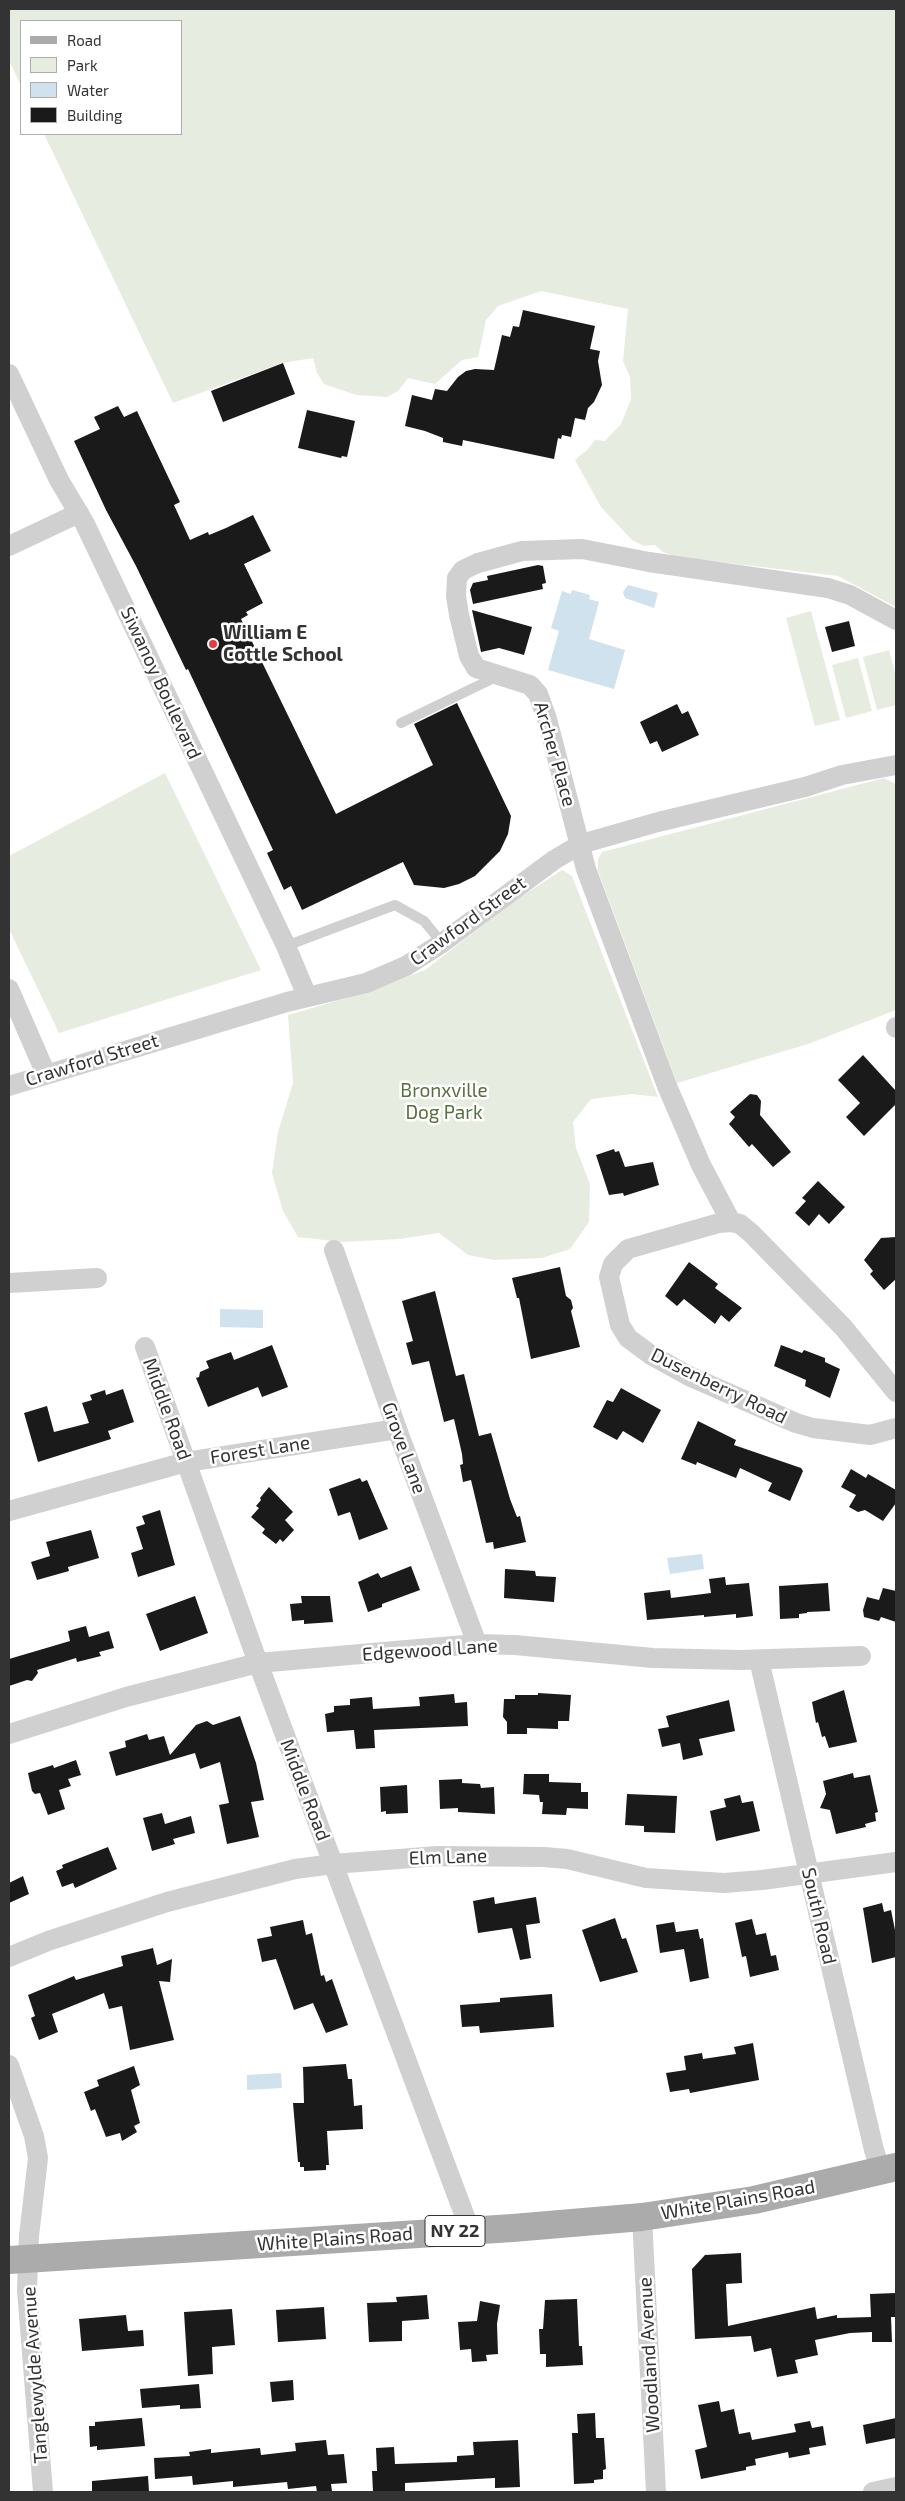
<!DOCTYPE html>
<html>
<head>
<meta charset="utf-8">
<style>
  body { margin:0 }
  #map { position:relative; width:905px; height:2501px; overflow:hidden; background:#fff; font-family:"Exo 2",sans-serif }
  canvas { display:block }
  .frame { position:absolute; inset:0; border:10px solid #333; pointer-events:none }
  .legend { position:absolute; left:20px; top:20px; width:162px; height:115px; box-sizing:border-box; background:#fff; border:1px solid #adadad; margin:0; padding:6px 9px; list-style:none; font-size:15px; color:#333 }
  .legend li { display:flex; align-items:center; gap:10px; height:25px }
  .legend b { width:25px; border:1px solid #adadad }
</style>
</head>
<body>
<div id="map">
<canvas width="905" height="2501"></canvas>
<div class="frame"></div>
<ul class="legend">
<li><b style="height:6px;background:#ababab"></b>Road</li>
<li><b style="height:14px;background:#e6ecdf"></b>Park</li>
<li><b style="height:14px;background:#cfe2ee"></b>Water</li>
<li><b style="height:14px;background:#1a1a1a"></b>Building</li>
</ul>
</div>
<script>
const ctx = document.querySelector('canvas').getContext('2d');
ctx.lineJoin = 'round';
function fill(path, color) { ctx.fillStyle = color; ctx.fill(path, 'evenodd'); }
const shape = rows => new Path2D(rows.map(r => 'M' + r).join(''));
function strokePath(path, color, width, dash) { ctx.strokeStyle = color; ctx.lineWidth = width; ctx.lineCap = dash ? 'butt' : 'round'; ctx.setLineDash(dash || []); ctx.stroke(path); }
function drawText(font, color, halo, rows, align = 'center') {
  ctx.font = font + ' "Exo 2",sans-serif'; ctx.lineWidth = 5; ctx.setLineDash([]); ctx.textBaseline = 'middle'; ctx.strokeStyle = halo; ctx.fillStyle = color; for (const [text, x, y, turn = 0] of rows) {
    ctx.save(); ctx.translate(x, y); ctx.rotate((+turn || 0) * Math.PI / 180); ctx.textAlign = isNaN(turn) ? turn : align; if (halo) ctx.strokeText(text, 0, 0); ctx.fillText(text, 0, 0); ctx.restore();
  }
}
fill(shape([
  [9,9,896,9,896,607,838,576,677,557,663,552,655,545,644,546,632,540,601,507,575,460,588,449,595,440,605,441,621,424,631,399,630,377,623,361,628,309,541,291,498,306,486,320,478,357,462,360,435,384,408,378,398,391,387,397,356,395,324,384,317,373,313,358,282,363,173,403,44,134,181,134,181,21,21,21,21,86,9,60],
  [811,611,840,720,815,726,786,618],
  [889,650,896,676,896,705,877,710,863,657],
  [858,658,872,711,846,718,832,665],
  [165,773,261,970,59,1033,9,929,9,856],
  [884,778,896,784,896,1010,808,1044,677,1083,598,871,598,860,602,852],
  [562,870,572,876,658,1097,632,1094,591,1099,573,1122,576,1148,590,1184,589,1222,570,1249,542,1258,494,1260,468,1255,439,1233,399,1239,342,1242,298,1237,283,1211,272,1173,278,1132,293,1083,288,1015,367,992,425,970,516,900]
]), '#e6ecdf');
fill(shape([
  [628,585,658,593,654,608,625,598,623,592],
  [572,590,590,595,589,599,599,602,589,639,625,650,614,689,548,670,559,631,551,628,562,591,571,594],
  [220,1309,263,1310,263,1328,220,1327],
  [702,1554,704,1569,670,1574,667,1558],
  [281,2073,282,2088,247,2090,247,2075]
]), '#cfe2ee');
fill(shape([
  [523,310,595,326,590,349,600,351,598,361,602,385,594,402,588,408,585,420,575,418,571,437,562,435,561,439,558,438,554,459,463,440,462,446,443,442,443,438,425,431,405,426,412,395,432,400,435,389,447,391,458,377,466,371,475,369,494,370,502,335,510,337,513,326,519,327],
  [283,363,295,394,223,422,211,391],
  [118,406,124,417,137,411,180,502,174,505,190,540,208,532,209,535,226,528,253,515,271,551,244,564,263,603,246,612,248,615,241,619,336,814,433,765,414,724,457,703,511,816,508,834,500,851,475,876,459,884,444,888,414,885,403,862,302,910,291,886,284,890,267,853,273,850,188,669,186,670,136,566,106,510,74,441,100,429,94,417],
  [307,410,355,421,347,457,342,456,341,458,298,448],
  [538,565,543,566,546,583,542,584,543,589,473,604,470,590,473,583,488,580,487,576],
  [472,610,532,627,524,655,499,648,481,652],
  [849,621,855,646,832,652,825,627],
  [677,704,682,714,688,711,699,735,662,752,657,741,650,744,640,722],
  [863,1055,896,1091,896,1104,864,1136,846,1117,860,1103,838,1080],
  [750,1094,757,1095,761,1101,760,1115,791,1152,773,1167,752,1144,749,1147,729,1124,735,1117,730,1112],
  [614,1149,615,1152,619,1151,625,1167,653,1162,659,1185,624,1196,623,1193,609,1195,596,1155],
  [818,1181,845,1207,829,1224,819,1214,809,1226,795,1213,806,1201,802,1198],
  [896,1237,896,1279,884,1290,870,1274,873,1271,864,1260,881,1238],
  [689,1262,718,1284,715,1288,742,1308,729,1322,721,1315,715,1324,684,1299,677,1306,665,1296],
  [560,1267,566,1296,571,1300,573,1308,571,1311,580,1347,531,1359,519,1298,517,1298,512,1278],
  [435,1291,456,1376,464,1374,479,1436,491,1433,510,1499,517,1517,520,1516,526,1542,494,1549,493,1542,486,1543,471,1480,463,1482,460,1465,463,1464,462,1454,454,1419,444,1422,429,1361,412,1365,406,1343,413,1341,402,1301],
  [272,1345,288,1387,262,1397,258,1387,208,1407,196,1378,199,1377,200,1372,209,1368,206,1361,231,1352,234,1360],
  [781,1345,802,1353,804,1350,825,1358,825,1362,840,1369,830,1398,805,1386,806,1380,774,1366],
  [621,1388,661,1410,643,1443,623,1431,617,1440,593,1427,607,1400,613,1402],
  [123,1389,134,1422,108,1431,111,1439,38,1462,24,1413,47,1406,54,1432,89,1423,82,1403,92,1400,90,1395,105,1390,106,1395],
  [698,1421,736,1440,734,1445,801,1468,803,1471,790,1501,768,1491,772,1483,740,1468,736,1478,697,1462,696,1465,681,1459],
  [851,1469,866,1478,868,1474,896,1490,896,1503,883,1521,865,1510,858,1512,849,1507,856,1495,841,1487],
  [360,1478,362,1482,367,1480,388,1529,359,1540,350,1512,338,1516,329,1489],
  [269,1487,293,1512,285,1520,294,1530,283,1542,280,1539,276,1544,262,1533,265,1529,251,1517,259,1508,256,1506,261,1500,260,1498],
  [160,1510,175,1565,138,1577,131,1553,143,1549,136,1527,145,1524,142,1516],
  [91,1530,99,1558,68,1567,69,1571,37,1580,31,1562,50,1556,46,1542],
  [411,1566,420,1590,382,1604,382,1607,368,1612,358,1582,378,1573,381,1578],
  [505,1569,535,1571,536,1576,556,1577,554,1602,504,1598],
  [725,1577,726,1585,749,1583,753,1616,736,1618,736,1614,704,1617,704,1615,647,1620,644,1593,670,1590,671,1598,711,1593,709,1579],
  [828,1583,830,1611,807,1612,807,1613,799,1614,799,1618,780,1619,779,1586],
  [883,1588,896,1591,896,1622,881,1617,879,1621,864,1617,863,1610,867,1597,879,1600],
  [195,1596,208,1633,160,1651,146,1614],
  [301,1596,330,1596,333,1622,304,1624,304,1620,292,1621,290,1604,302,1603],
  [86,1626,89,1637,109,1631,114,1648,99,1652,101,1656,77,1662,76,1658,37,1670,38,1673,32,1681,27,1680,9,1686,9,1659,70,1641,68,1631],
  [844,1690,857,1742,829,1748,825,1736,822,1737,818,1722,816,1723,812,1702],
  [538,1693,571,1695,569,1721,558,1721,558,1729,527,1728,527,1734,507,1734,507,1722,503,1717,504,1699,515,1699,515,1695,538,1695],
  [454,1694,455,1703,467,1702,468,1726,374,1730,375,1748,356,1749,354,1730,327,1732,325,1714,334,1712,334,1706,350,1705,350,1699,372,1697,373,1709,420,1706,419,1697],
  [729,1700,735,1731,699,1739,703,1755,683,1760,680,1743,662,1747,658,1729,669,1727,666,1716],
  [240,1716,256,1763,264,1800,251,1802,259,1837,227,1844,219,1805,229,1803,220,1762,200,1769,195,1753,116,1776,109,1752,126,1747,125,1741,147,1734,149,1740,164,1736,170,1755,196,1725,207,1721,213,1725],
  [76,1760,81,1775,68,1779,71,1786,59,1790,65,1809,48,1815,40,1793,35,1794,32,1791,28,1773,53,1765,54,1768],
  [853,1773,854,1778,870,1775,878,1812,875,1813,876,1821,865,1824,866,1827,836,1834,830,1810,820,1808,826,1794,823,1781],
  [524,1774,549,1774,549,1782,581,1783,581,1792,588,1792,588,1809,567,1808,566,1815,542,1814,543,1802,540,1802,539,1795,523,1794],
  [462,1779,462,1783,480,1784,481,1788,494,1787,495,1814,458,1812,458,1808,440,1809,439,1780],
  [407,1785,408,1813,386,1814,386,1811,381,1812,380,1787],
  [627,1794,677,1796,675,1833,644,1832,644,1826,625,1825],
  [740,1795,742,1803,753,1801,760,1831,716,1841,710,1811,726,1807,724,1799],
  [162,1813,165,1824,191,1816,195,1833,173,1839,175,1844,152,1851,143,1818],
  [108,1847,117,1869,75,1888,73,1883,62,1887,56,1871,63,1868,62,1865],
  [23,1876,29,1894,9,1903,9,1883],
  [494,1897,495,1904,536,1897,540,1923,526,1925,531,1958,520,1960,512,1928,478,1933,473,1901],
  [882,1903,884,1912,891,1910,896,1935,896,1957,872,1963,863,1908],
  [615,1918,622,1939,626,1938,638,1972,600,1982,582,1930],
  [752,1919,756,1935,766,1933,771,1956,776,1955,779,1970,750,1977,746,1956,742,1957,735,1923],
  [303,1920,306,1935,312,1933,321,1976,324,1975,326,1982,332,1979,348,2025,326,2033,313,2003,294,2010,276,1959,262,1962,257,1939,272,1936,270,1927],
  [674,1922,676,1932,698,1929,700,1939,703,1938,709,1978,690,1982,684,1949,660,1953,656,1925],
  [153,1948,157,1965,172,1959,170,1982,159,1981,174,2040,130,2050,122,2006,109,2009,104,1993,52,2014,58,2032,39,2040,31,2018,35,2016,28,1995,74,1976,76,1980,123,1966,121,1956],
  [552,1994,554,2027,480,2033,479,2026,462,2027,460,2005,500,2002,500,1998],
  [753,2043,759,2080,690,2093,689,2089,670,2092,666,2073,686,2070,684,2056,702,2053,703,2059,736,2054,734,2047],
  [346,2064,348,2079,352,2079,354,2106,362,2105,363,2129,327,2131,329,2165,326,2165,326,2170,304,2171,304,2167,300,2167,300,2162,298,2162,293,2103,304,2103,303,2067],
  [134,2066,140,2085,131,2090,140,2123,134,2126,137,2132,122,2141,120,2133,106,2137,95,2109,91,2111,84,2092,99,2086,97,2080],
  [741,2253,742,2283,726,2284,728,2326,815,2307,817,2319,837,2315,837,2318,871,2317,870,2294,896,2293,896,2317,891,2317,892,2342,872,2342,872,2332,850,2333,815,2340,818,2355,795,2360,798,2373,777,2377,771,2348,754,2352,751,2336,695,2339,692,2269,705,2255],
  [427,2295,429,2319,402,2321,402,2341,369,2342,367,2303,397,2302,396,2297],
  [577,2299,579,2346,582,2346,583,2365,546,2367,546,2354,540,2354,539,2329,543,2329,545,2300],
  [480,2301,500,2305,497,2324,498,2354,486,2355,487,2361,472,2362,471,2349,460,2350,458,2322,477,2321],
  [324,2307,326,2339,278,2342,276,2310],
  [232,2309,235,2345,212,2347,213,2374,188,2376,184,2312],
  [126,2315,128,2331,143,2330,144,2346,82,2351,79,2319],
  [293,2380,294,2400,272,2402,270,2382],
  [199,2384,201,2408,180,2409,180,2405,142,2408,140,2389],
  [719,2401,721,2412,734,2409,739,2434,750,2432,752,2440,796,2432,794,2424,810,2421,812,2428,823,2426,826,2445,809,2448,810,2454,789,2458,788,2452,755,2459,756,2465,746,2467,746,2470,701,2479,695,2450,707,2447,698,2405],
  [595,2413,596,2438,604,2438,606,2469,603,2470,603,2479,594,2480,594,2483,574,2484,572,2433,578,2433,577,2414],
  [142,2418,145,2446,97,2450,97,2446,90,2447,89,2426,95,2426,95,2422],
  [896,2418,896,2438,866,2444,863,2425],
  [326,2440,328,2455,344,2454,347,2483,331,2484,332,2491,317,2492,316,2486,288,2489,287,2482,233,2487,233,2481,193,2485,192,2476,155,2479,154,2458,190,2456,189,2452,211,2449,211,2453,260,2448,261,2455,296,2451,295,2443],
  [518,2440,520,2487,495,2488,495,2478,405,2483,405,2492,373,2492,372,2471,377,2471,376,2448,394,2447,395,2464,457,2462,457,2456,474,2455,473,2442],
  [148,2476,149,2492,92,2492,92,2481]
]), '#1a1a1a');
strokePath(shape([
  [401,723,498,676],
  [286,946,395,905,424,921,442,943]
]), '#d0d0d0', 10);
strokePath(shape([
  [9,374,59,480,85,524,286,946,307,996],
  [9,546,79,513],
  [9,989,46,1074],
  [896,1027,896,1028],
  [9,1086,287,1002,366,983,406,966,442,943,554,860,581,844,658,822,805,787,842,775,896,765],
  [731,1222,701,1165,667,1086,586,869,547,719,538,694,530,685,476,668,469,656,459,615,456,596,457,578,463,570,478,563,522,551,582,549,649,562,828,588,850,595,896,620],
  [334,1250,397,1429,477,1644],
  [9,1283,97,1278],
  [145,1347,258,1663,470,2230],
  [896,1392,843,1327,751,1233,740,1224,731,1222,719,1223,628,1249,613,1264,609,1277,620,1325,628,1338,651,1355,689,1376,796,1423,813,1428,870,1435,896,1428],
  [9,1511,186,1462,397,1429],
  [759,1660,874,2150,881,2171],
  [9,1734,126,1697,258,1663,418,1649,477,1644,515,1645,653,1658,740,1660,861,1656],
  [9,1957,48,1941,167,1902,295,1869,333,1864,438,1856,544,1857,567,1859,646,1878,724,1883,762,1880,896,1862],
  [9,2065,34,2136,38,2158,29,2236,27,2290,43,2492],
  [642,2217,656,2492],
  [873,2492,896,2487]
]), '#d0d0d0', 20);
strokePath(shape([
  [9,2260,513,2228,642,2217,754,2200,896,2167]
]), '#ababab', 28);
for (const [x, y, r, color] of [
  [213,644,5,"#e63946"]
]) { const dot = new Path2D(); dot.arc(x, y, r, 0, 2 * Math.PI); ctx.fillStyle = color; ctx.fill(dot); strokePath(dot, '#fff', 2); }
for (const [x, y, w] of [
  [455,2231,60]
]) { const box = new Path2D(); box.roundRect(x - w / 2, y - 15.5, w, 31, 4); ctx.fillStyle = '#fff'; ctx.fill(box); strokePath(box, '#333', 1); }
drawText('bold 18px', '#333', null, [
  ["NY 22",455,2231]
]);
drawText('bold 19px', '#333', '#fff', [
  ["William E",223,633],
  ["Cottle School",223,655]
], 'left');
drawText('19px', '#333', '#fff', [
  ["Siwanoy Boulevard",161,683,65],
  ["Archer Place",555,754,74],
  ["Crawford Street",468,921,-36],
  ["Crawford Street",92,1060,-17],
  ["Dusenberry Road",719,1386,26],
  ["Middle Road",167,1409,70],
  ["Grove Lane",404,1448,70],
  ["Forest Lane",260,1450,-9],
  ["Edgewood Lane",430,1650,-4],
  ["Middle Road",305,1790,69],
  ["Elm Lane",448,1857,-2],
  ["South Road",819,1916,77],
  ["White Plains Road",738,2200,-10],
  ["White Plains Road",335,2239,-4],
  ["Woodland Avenue",649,2355,-93],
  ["Tanglewylde Avenue",35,2375,-94]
]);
drawText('19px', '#56703f', '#fff', [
  ["Bronxville",444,1091],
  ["Dog Park",444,1113]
]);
</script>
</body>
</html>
